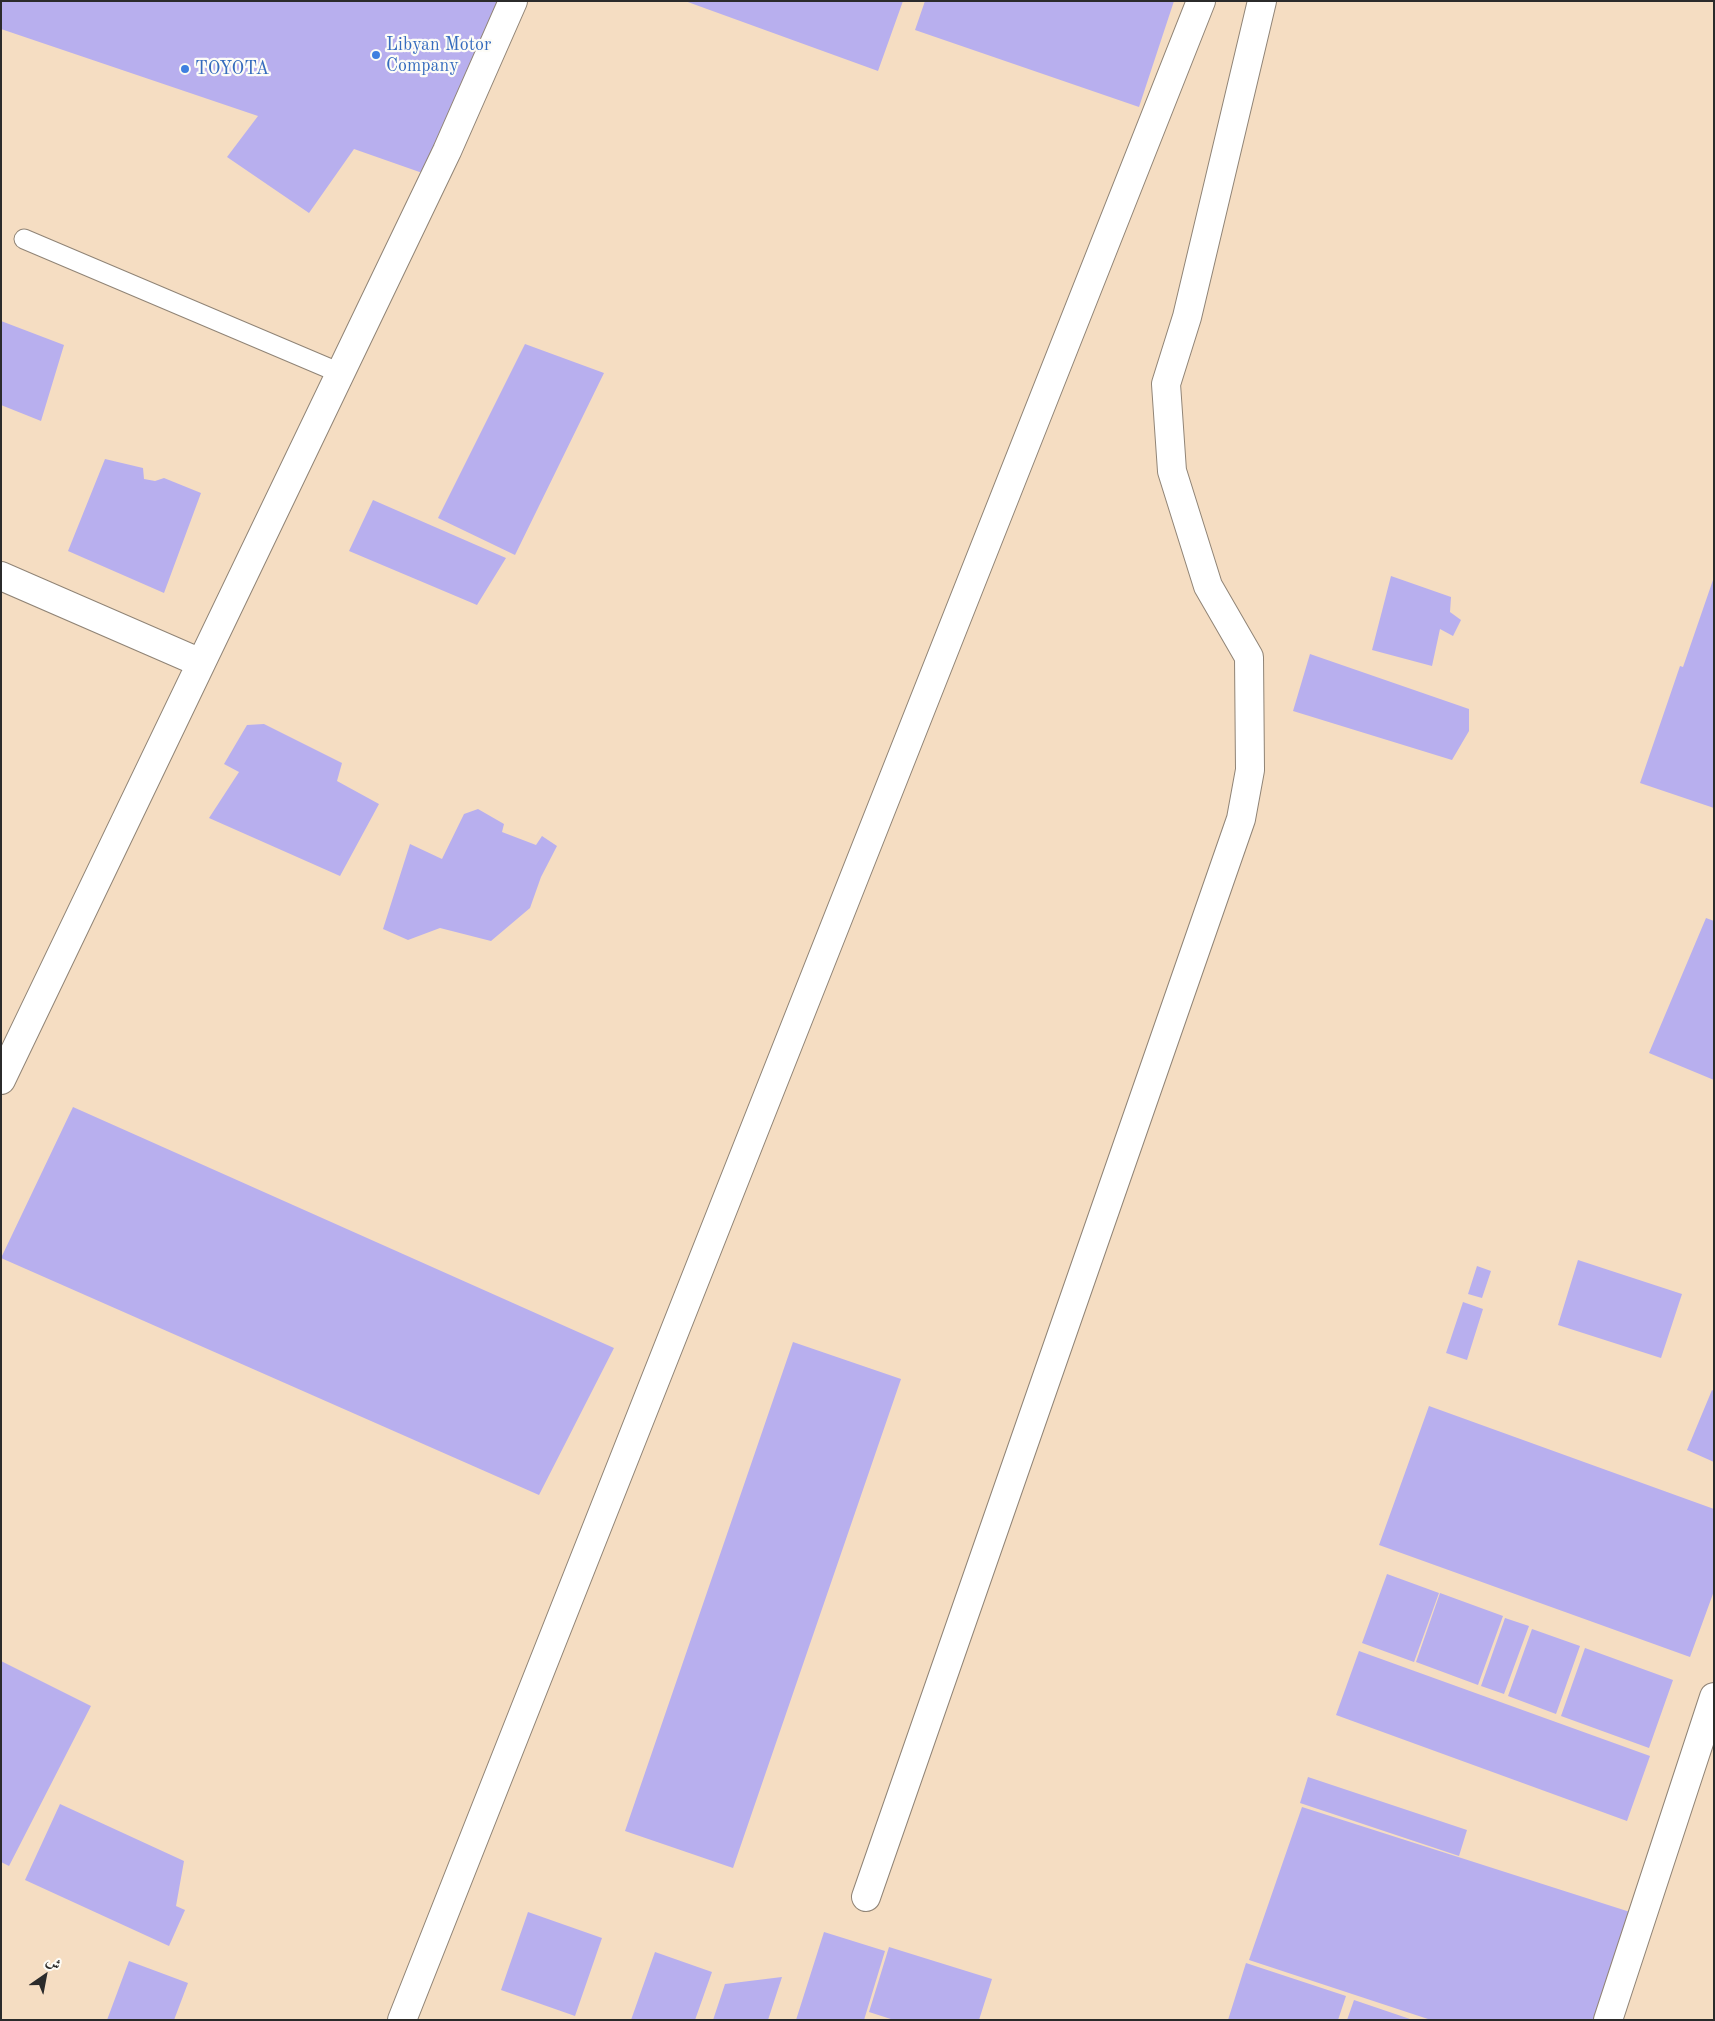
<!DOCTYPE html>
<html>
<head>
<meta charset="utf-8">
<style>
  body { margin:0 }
  #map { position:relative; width:1715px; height:2021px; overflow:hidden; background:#f5ddc2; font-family:"Old Standard TT",Amiri,serif }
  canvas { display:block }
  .frame { position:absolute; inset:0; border:2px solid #2b2b2b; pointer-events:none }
  .north { position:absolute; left:20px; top:1951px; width:50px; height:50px; -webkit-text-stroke:4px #fdfcf7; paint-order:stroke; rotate:33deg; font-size:14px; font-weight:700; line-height:20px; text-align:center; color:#2b2b2b }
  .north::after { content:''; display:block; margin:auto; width:18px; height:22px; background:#2b2b2b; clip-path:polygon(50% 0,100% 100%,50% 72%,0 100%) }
</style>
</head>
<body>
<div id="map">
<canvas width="1715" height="2021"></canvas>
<div class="frame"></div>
<div class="north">ش</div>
</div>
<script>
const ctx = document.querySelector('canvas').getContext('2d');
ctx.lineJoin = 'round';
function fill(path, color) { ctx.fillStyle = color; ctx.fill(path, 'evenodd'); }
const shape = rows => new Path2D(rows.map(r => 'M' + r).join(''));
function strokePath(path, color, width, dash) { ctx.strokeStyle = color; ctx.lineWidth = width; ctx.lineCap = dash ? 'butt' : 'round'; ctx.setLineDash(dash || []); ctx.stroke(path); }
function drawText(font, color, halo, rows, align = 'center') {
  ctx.font = font + ' "Old Standard TT",serif'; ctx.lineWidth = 4.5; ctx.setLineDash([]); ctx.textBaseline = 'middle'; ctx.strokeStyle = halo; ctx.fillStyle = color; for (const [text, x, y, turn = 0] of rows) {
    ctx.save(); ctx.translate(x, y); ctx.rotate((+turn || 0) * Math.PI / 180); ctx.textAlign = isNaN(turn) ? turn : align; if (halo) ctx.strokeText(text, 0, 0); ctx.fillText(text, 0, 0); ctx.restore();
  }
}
fill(shape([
  [1,1,516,1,448,182,354,149,309,213,227,157,258,116,1,29],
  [685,1,903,1,878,71],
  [925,1,1174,1,1139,107,915,30],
  [1,321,64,345,41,421,1,405],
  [525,344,604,373,515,555,438,518],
  [105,459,143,468,144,479,155,481,164,478,201,493,164,593,68,551],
  [373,500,506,558,477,605,349,551],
  [1391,576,1451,597,1450,612,1461,620,1453,636,1440,629,1432,666,1372,650],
  [1714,577,1714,808,1640,783,1680,666,1683,667],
  [1310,654,1469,709,1469,731,1452,760,1293,711],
  [264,724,342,763,337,781,379,804,340,876,209,818,239,772,224,764,247,725],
  [478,809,504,824,502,832,536,845,542,836,557,846,541,877,530,908,491,941,440,928,408,940,383,929,410,844,442,859,464,814],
  [1706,918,1714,921,1714,1080,1649,1053],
  [73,1107,614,1348,539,1495,1,1258],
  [1578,1260,1682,1294,1661,1358,1558,1325],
  [1477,1266,1491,1271,1482,1298,1468,1294],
  [1463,1302,1483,1309,1467,1360,1446,1353],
  [793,1342,901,1379,733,1868,625,1831],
  [1712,1390,1714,1391,1714,1462,1687,1450],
  [1429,1406,1714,1509,1714,1591,1690,1657,1379,1545],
  [1387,1574,1439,1593,1414,1662,1362,1643],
  [1440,1593,1503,1616,1478,1685,1416,1662],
  [1505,1618,1529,1626,1504,1694,1481,1686],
  [1532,1629,1580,1646,1556,1714,1508,1696],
  [1585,1648,1673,1680,1649,1748,1561,1716],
  [1359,1651,1650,1756,1627,1821,1336,1715],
  [1,1661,91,1706,9,1866,1,1862],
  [1308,1777,1467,1830,1459,1856,1300,1803],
  [60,1804,184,1861,176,1906,185,1910,169,1946,25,1880],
  [1302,1807,1630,1912,1596,2020,1431,2020,1249,1960],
  [528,1912,602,1938,575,2016,501,1990],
  [824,1932,885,1951,864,2020,796,2020],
  [889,1947,992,1979,979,2020,894,2020,869,2012],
  [655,1952,712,1972,695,2020,631,2020],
  [129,1961,188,1983,174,2020,107,2020],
  [1246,1963,1346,1996,1338,2020,1228,2020],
  [782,1977,768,2020,713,2020,725,1984],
  [1354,2000,1410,2019,1410,2020,1347,2020]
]), '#b8afee');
const lane = shape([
  [24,239,340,373]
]);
const street = shape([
  [1,576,201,663],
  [1,1080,447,151,513,1],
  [866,1897,1241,819,1250,770,1249,657,1208,586,1172,471,1166,384,1187,317,1262,1],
  [402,2020,1201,1],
  [1608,2020,1714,1697]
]);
strokePath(lane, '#908476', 21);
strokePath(street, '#908476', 30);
strokePath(lane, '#fff', 19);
strokePath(street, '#fff', 28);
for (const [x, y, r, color] of [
  [376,55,5,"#3f7fe0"],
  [185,69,5,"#3f7fe0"]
]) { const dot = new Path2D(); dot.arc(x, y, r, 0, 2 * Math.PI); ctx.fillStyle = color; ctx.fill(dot); strokePath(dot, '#fdfcf7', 2); }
drawText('18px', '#366cbe', '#fdfcf7', [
  ["Libyan Motor",386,45],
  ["Company",386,66],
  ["TOYOTA",195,69]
], 'left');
</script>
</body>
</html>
